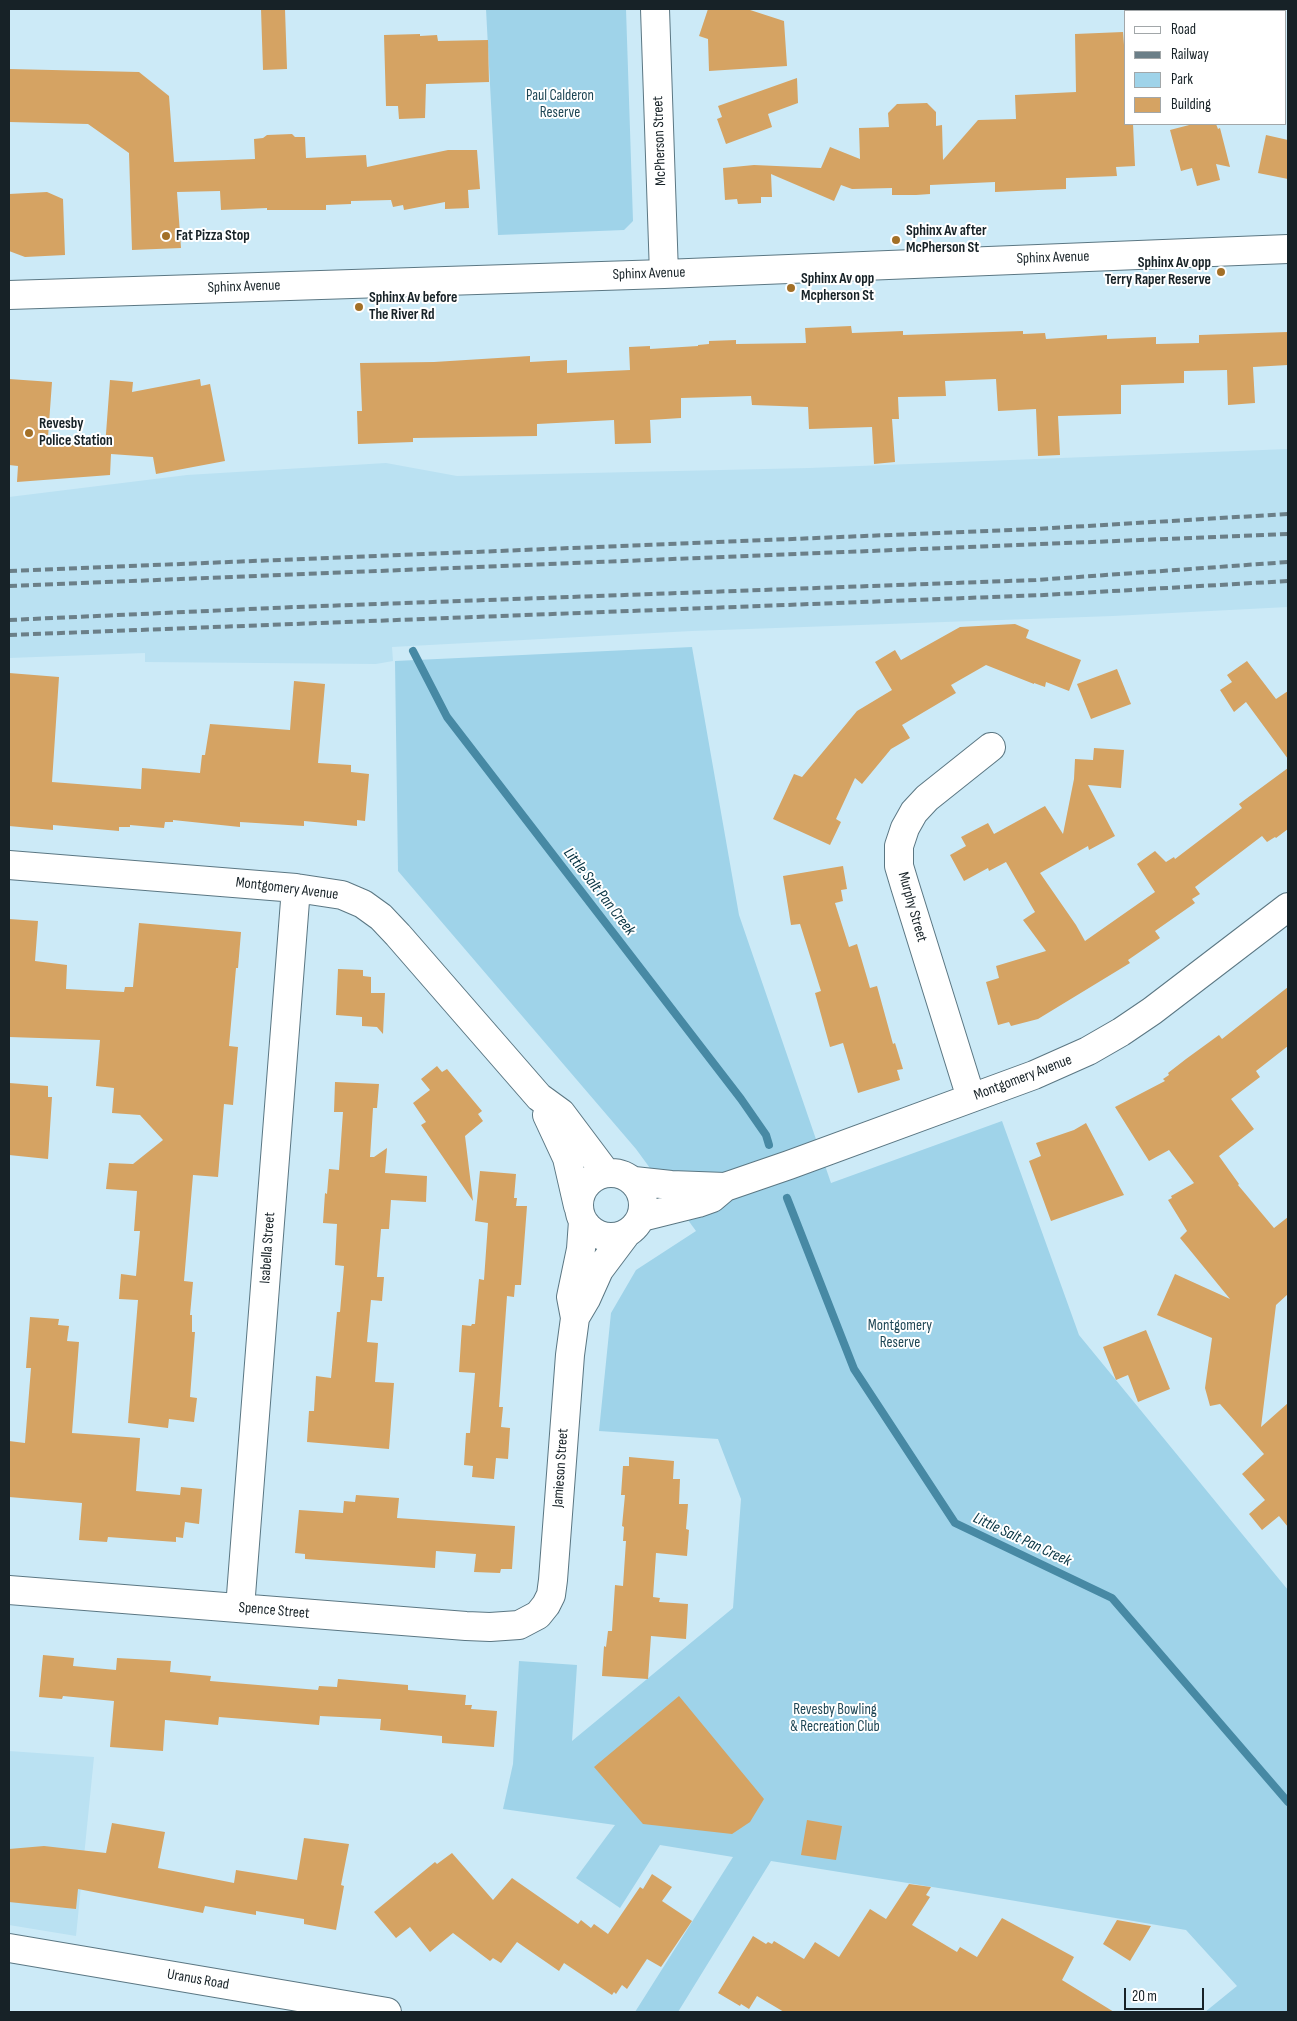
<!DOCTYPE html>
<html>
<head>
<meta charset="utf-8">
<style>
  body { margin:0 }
  #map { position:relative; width:1297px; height:2021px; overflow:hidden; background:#cceaf7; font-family:"Sofia Sans Condensed",sans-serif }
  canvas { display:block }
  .frame { position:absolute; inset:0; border:10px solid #172227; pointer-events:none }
  .legend { position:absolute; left:1124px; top:10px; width:162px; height:115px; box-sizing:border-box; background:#fff; border:1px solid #a2a7a9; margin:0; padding:6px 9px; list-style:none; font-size:15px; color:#172227 }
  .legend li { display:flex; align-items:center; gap:10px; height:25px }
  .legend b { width:25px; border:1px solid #a2a7a9 }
  .scale { position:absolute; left:1124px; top:1988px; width:80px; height:22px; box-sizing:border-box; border:2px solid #172227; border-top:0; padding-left:6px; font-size:15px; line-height:18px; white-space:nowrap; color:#172227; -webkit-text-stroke:4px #fff; paint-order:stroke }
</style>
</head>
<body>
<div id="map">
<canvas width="1297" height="2021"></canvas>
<div class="frame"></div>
<ul class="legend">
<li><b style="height:6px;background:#fff"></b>Road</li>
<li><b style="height:6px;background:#6b7f88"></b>Railway</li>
<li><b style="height:14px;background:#9fd3e9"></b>Park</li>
<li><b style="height:14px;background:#d5a363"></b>Building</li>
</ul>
<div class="scale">20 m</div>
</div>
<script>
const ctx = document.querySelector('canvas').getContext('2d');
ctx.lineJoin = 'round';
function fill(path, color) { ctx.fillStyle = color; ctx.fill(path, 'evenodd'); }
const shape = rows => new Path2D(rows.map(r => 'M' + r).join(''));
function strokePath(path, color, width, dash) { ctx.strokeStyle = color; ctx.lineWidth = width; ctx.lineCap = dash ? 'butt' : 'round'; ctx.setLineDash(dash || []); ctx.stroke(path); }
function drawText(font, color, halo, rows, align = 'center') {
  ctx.font = font + ' "Sofia Sans Condensed",sans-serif'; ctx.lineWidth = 4; ctx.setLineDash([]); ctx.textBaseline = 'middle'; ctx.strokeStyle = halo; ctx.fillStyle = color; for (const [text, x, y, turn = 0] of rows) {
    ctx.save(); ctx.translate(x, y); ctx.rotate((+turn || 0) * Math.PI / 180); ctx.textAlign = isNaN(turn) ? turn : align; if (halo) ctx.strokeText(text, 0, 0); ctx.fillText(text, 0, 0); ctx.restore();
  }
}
fill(shape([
  [1288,449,1288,607,1113,616,692,631,392,647,393,661,376,664,145,662,145,653,9,658,9,497,187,475,386,463,457,476,809,468],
  [9,1751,94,1757,76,1936,9,1925]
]), '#bae1f2');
fill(shape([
  [486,9,626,9,633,221,624,230,498,235],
  [692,647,739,915,831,1183,1002,1121,1079,1335,1288,1590,1288,2012,1205,2012,1237,1986,1186,1930,951,1890,771,1861,678,2012,635,2012,733,1857,660,1845,620,1908,576,1878,615,1825,503,1809,513,1764,519,1661,577,1665,572,1741,733,1608,741,1499,718,1439,599,1431,611,1313,636,1270,696,1231,636,1149,398,871,395,661]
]), '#9fd3e9');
strokePath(shape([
  [413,651,447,717,741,1099,766,1135,769,1145],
  [787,1198,854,1369,955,1523,1112,1598,1288,1802]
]), '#4789a4', 8);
fill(shape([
  [261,9,285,9,287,69,263,70],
  [708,9,747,9,784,21,787,66,709,71,708,39,699,36],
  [1123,32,1126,71,1126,124,1133,124,1135,166,1116,167,1117,176,1066,178,1066,189,1038,190,995,192,995,182,930,185,930,194,916,195,892,195,892,188,852,189,841,185,834,201,771,174,772,197,761,197,761,203,738,204,737,199,725,200,723,168,754,165,821,168,830,147,860,159,859,128,889,127,888,113,897,104,927,103,936,112,936,126,942,125,943,160,978,120,1016,119,1015,95,1076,92,1075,34],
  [420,34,420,36,437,35,438,41,488,40,489,82,426,84,425,118,399,119,398,106,386,106,384,35],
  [9,69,139,72,169,96,174,162,255,159,254,139,263,138,267,135,292,134,295,137,305,137,306,158,366,155,367,167,448,150,477,150,480,189,468,190,469,208,445,209,445,202,404,210,403,205,393,207,391,200,351,201,351,204,326,205,326,210,267,210,267,208,221,210,220,191,177,192,181,248,132,250,129,153,88,124,9,122],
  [797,78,798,103,768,114,772,127,726,144,717,119,722,117,718,106],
  [1193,124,1216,124,1218,129,1220,128,1230,167,1216,164,1220,180,1197,186,1192,168,1181,171,1170,130],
  [1266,135,1288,140,1288,179,1258,173],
  [47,192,63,199,65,255,25,257,9,251,9,194],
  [851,326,852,333,903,331,903,335,1023,331,1023,334,1045,333,1046,339,1107,335,1107,339,1156,337,1156,344,1199,343,1199,335,1288,332,1288,365,1253,367,1255,403,1228,405,1227,370,1184,371,1184,383,1121,385,1121,414,1058,416,1060,455,1038,456,1036,409,998,411,996,379,945,381,946,396,898,397,899,419,892,419,895,462,874,464,872,427,809,429,808,407,752,405,751,396,681,398,681,418,650,420,651,443,615,444,614,420,537,424,537,436,413,438,413,442,358,444,357,411,362,411,360,363,434,362,530,356,530,362,567,360,567,373,630,370,629,347,650,346,650,349,698,346,698,345,709,344,709,341,736,340,736,344,806,343,805,328],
  [9,379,52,382,48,437,62,438,62,444,105,447,110,380,133,382,132,392,200,379,201,386,210,384,225,461,156,474,153,457,111,454,110,475,17,482,18,466,9,465],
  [1015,624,1029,630,1026,638,1081,660,1069,691,1046,682,1045,687,1034,683,1034,684,986,665,951,685,956,693,902,725,910,738,891,749,862,784,855,778,836,819,841,822,830,845,773,819,794,774,802,777,857,711,892,690,875,662,895,650,901,660,960,627],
  [1247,661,1276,699,1288,691,1288,759,1246,702,1234,712,1220,690,1232,682,1227,675],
  [1117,669,1131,704,1091,719,1077,684],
  [9,673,59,677,52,782,141,789,142,768,200,773,202,755,205,755,210,724,290,730,294,681,325,684,318,763,351,765,351,772,369,774,365,821,357,820,357,826,304,821,304,826,240,822,240,827,173,820,173,822,165,822,164,828,130,825,130,827,119,827,119,831,53,825,53,830,9,826],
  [1094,748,1124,750,1121,788,1088,785,1115,836,1089,850,1088,846,1040,873,1076,925,1085,941,1155,892,1137,864,1155,851,1166,862,1174,857,1175,859,1242,808,1239,804,1288,768,1288,829,1276,838,1275,837,1267,842,1262,836,1195,887,1200,894,1192,899,1195,903,1155,931,1160,938,1128,960,1130,963,1038,1019,1011,1026,1009,1022,998,1025,986,982,999,978,996,966,1046,951,1023,920,1035,912,1006,862,989,871,988,868,964,881,950,855,966,846,961,837,988,823,994,834,1045,806,1063,834,1074,779,1075,759,1093,760],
  [843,866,847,889,841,890,843,901,835,903,849,947,857,944,870,988,877,986,893,1044,895,1043,903,1069,897,1070,900,1080,858,1093,843,1043,830,1047,815,993,821,991,800,924,791,925,783,876],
  [9,919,38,921,35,961,67,965,66,989,124,992,125,987,133,987,139,923,241,932,238,968,236,968,229,1046,238,1047,233,1105,224,1104,218,1177,193,1175,184,1281,193,1282,190,1315,192,1315,192,1332,195,1332,190,1397,197,1398,194,1422,169,1419,168,1428,128,1423,138,1300,119,1299,121,1274,136,1276,140,1231,134,1231,137,1191,106,1189,109,1163,133,1164,163,1140,140,1115,112,1113,114,1088,96,1086,100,1040,9,1037],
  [338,969,363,970,363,976,371,977,371,993,385,993,383,1034,377,1027,362,1026,362,1017,336,1015],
  [1288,987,1288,1046,1256,1071,1260,1077,1231,1099,1254,1129,1219,1156,1239,1184,1238,1185,1274,1228,1288,1217,1288,1294,1276,1305,1261,1427,1288,1403,1288,1527,1279,1516,1262,1530,1249,1514,1265,1500,1242,1474,1264,1454,1220,1404,1210,1406,1205,1388,1212,1338,1157,1315,1175,1274,1230,1299,1180,1238,1187,1231,1168,1200,1172,1198,1171,1196,1194,1183,1169,1150,1149,1161,1115,1107,1165,1081,1163,1079,1169,1075,1168,1073,1186,1059,1219,1035,1222,1039],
  [437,1066,442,1072,447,1069,482,1111,478,1114,483,1121,465,1136,473,1201,421,1125,426,1122,413,1103,430,1090,421,1079],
  [335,1082,379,1084,377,1108,373,1108,370,1157,374,1157,387,1148,385,1173,427,1176,426,1202,391,1200,389,1229,381,1229,377,1277,384,1277,382,1301,371,1300,367,1342,378,1343,375,1382,394,1383,389,1449,307,1442,309,1411,314,1411,316,1376,331,1378,337,1312,340,1312,344,1266,335,1265,337,1224,323,1223,325,1193,327,1194,329,1169,339,1170,343,1112,334,1112],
  [9,1083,48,1086,48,1097,52,1097,48,1159,9,1155],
  [1086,1123,1124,1195,1051,1221,1029,1161,1041,1156,1036,1143,1074,1130],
  [480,1171,516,1174,514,1198,517,1198,516,1206,527,1206,521,1285,515,1285,514,1297,507,1296,499,1407,503,1407,501,1427,510,1428,508,1459,496,1458,494,1479,472,1477,473,1466,464,1465,466,1433,470,1433,475,1373,459,1372,462,1325,471,1326,472,1324,475,1324,479,1279,484,1280,488,1223,475,1221],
  [30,1317,59,1319,58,1325,69,1326,67,1341,79,1342,72,1433,140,1438,136,1491,180,1495,181,1487,202,1489,199,1524,185,1522,183,1538,176,1537,176,1542,108,1537,107,1542,79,1540,82,1503,9,1497,9,1441,25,1443,31,1368,26,1368],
  [1146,1330,1170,1389,1138,1402,1128,1375,1116,1380,1103,1347],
  [629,1457,674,1461,673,1479,680,1479,679,1504,688,1504,686,1529,689,1530,687,1556,656,1553,653,1597,660,1598,659,1602,688,1604,686,1639,651,1636,648,1679,602,1676,604,1646,606,1647,608,1631,612,1631,615,1585,623,1586,626,1541,623,1541,624,1527,622,1526,625,1495,621,1495,623,1466,629,1466],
  [356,1495,399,1498,397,1518,515,1526,512,1569,501,1569,500,1573,474,1572,476,1554,436,1551,435,1568,305,1559,305,1554,295,1553,299,1510,343,1513,344,1501,355,1502],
  [43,1655,74,1658,73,1666,116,1670,117,1658,171,1661,170,1672,211,1676,210,1681,318,1690,319,1686,337,1687,338,1679,408,1685,408,1690,466,1695,465,1705,472,1705,471,1709,497,1711,494,1747,442,1743,442,1736,380,1730,381,1719,320,1716,319,1725,219,1717,218,1725,165,1720,163,1751,110,1747,114,1701,63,1696,62,1699,39,1697],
  [679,1696,764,1799,750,1822,732,1834,643,1824,594,1767],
  [807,1820,842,1826,836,1860,801,1855],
  [112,1823,165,1832,158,1868,234,1883,236,1870,297,1880,304,1838,349,1844,341,1885,344,1886,336,1930,304,1924,304,1919,256,1911,256,1915,205,1906,203,1913,78,1889,76,1909,9,1902,9,1849,44,1846,106,1853],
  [452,1853,493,1900,512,1878,578,1924,581,1920,591,1928,594,1924,608,1934,640,1887,643,1889,652,1874,672,1887,662,1901,692,1921,661,1967,647,1959,627,1989,622,1985,616,1994,614,1992,612,1995,564,1963,559,1971,517,1942,501,1963,493,1958,490,1961,453,1933,430,1952,410,1927,396,1938,374,1912,435,1862,437,1864],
  [909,1884,931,1887,926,1895,930,1897,912,1925,957,1952,960,1947,977,1957,1002,1918,1074,1957,1062,1980,1114,2012,784,2012,757,1996,749,2009,741,2004,740,2006,718,1993,753,1936,766,1944,768,1942,772,1944,774,1941,804,1959,815,1942,839,1957,870,1909,886,1919],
  [1117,1920,1151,1926,1130,1961,1103,1944]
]), '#d5a363');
const minor = shape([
  [655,9,664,274],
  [9,295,664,274,1288,249],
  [9,865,296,888,342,895,363,904,381,917,398,935,539,1097,561,1113,606,1173],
  [971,1098,905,886,899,866,899,846,905,828,914,812,927,798,991,747],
  [547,1115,567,1158,578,1206],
  '579 1205a32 32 0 1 1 64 0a32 32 0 1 1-64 0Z',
  [634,1181,671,1185,725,1187,789,1165,1034,1075,1088,1051,1121,1032,1152,1011,1288,907],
  [642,1217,698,1203,712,1198,725,1187],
  [576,1316,586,1299,599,1270,626,1234],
  [9,1590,466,1626,490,1627,519,1625,538,1615,546,1605,551,1595,553,1580,570,1355,575,1318,571,1297,581,1249,583,1221],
  [240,1608,296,888]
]);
const major = shape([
  [9,1948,387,2012]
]);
strokePath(minor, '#5b7783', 30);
strokePath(major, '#5b7783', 30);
strokePath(minor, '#fff', 28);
strokePath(major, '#fff', 28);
strokePath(shape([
  [9,571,1036,529,1288,514],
  [9,586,1288,534],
  [9,620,295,607,1036,580,1288,562],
  [9,635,1044,595,1288,581]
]), '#6b7f88', 4, [8, 4]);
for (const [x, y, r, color] of [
  [166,236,5,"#a37027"],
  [896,240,5,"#a37027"],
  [1221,272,5,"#a37027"],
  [791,288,5,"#a37027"],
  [359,307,5,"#a37027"],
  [29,433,5,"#a37027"]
]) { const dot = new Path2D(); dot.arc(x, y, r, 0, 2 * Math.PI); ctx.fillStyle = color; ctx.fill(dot); strokePath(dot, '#fff', 2); }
drawText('15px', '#1e4655', '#fff', [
  ["Paul Calderon",560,96],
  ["Reserve",560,113],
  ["Montgomery",900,1326],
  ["Reserve",900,1343],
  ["Revesby Bowling",835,1710],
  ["& Recreation Club",835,1727]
]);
drawText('15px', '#172227', '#fff', [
  ["McPherson Street",660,141,-92],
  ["Sphinx Avenue",1053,258,-2],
  ["Sphinx Avenue",649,274,-2],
  ["Sphinx Avenue",244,287,-2],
  ["Montgomery Avenue",287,889,7],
  ["Murphy Street",912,907,74],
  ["Montgomery Avenue",1023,1078,-21],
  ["Isabella Street",268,1248,-86],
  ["Jamieson Street",561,1468,-86],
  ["Spence Street",274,1611,5],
  ["Uranus Road",198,1980,10]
]);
drawText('bold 15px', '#172227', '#fff', [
  ["Sphinx Av after",906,231],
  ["McPherson St",906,248],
  ["Fat Pizza Stop",176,236],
  ["Sphinx Av opp",1211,263,"right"],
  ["Terry Raper Reserve",1211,280,"right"],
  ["Sphinx Av opp",801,279],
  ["Mcpherson St",801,296],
  ["Sphinx Av before",369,298],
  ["The River Rd",369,315],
  ["Revesby",39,424],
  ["Police Station",39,441]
], 'left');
drawText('italic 16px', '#073342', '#fff', [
  ["Little Salt Pan Creek",599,892,52],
  ["Little Salt Pan Creek",1022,1540,25]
]);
</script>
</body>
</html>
